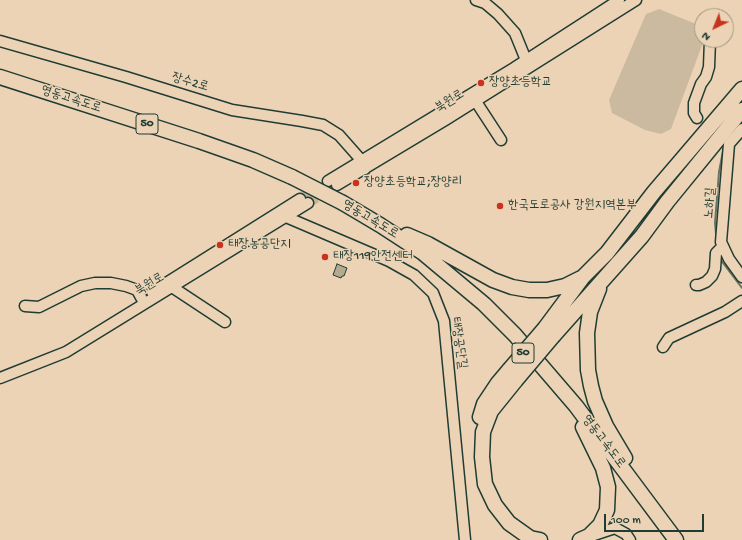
<!DOCTYPE html>
<html>
<head>
<meta charset="utf-8">
<style>
  body { margin:0 }
  #map { position:relative; width:742px; height:540px; overflow:hidden; background:#edd3b5; font-family:"Gochi Hand",sans-serif }
  canvas { display:block }
  .north { position:absolute; left:694px; top:8px; width:40px; height:40px; box-sizing:border-box; background:#edd3b5; border:1px solid #9b9781; border-radius:50%; rotate:223deg; font-size:11px; font-weight:700; line-height:16px; text-align:center; color:#1f3d34 }
  .north::after { content:''; display:block; margin:auto; width:14px; height:18px; background:#c8321e; clip-path:polygon(50% 0,100% 100%,50% 72%,0 100%) }
  .scale { position:absolute; left:604px; top:514px; width:100px; height:18px; box-sizing:border-box; border:2px solid #1f3d34; border-top:0; padding-left:5px; font-size:12px; line-height:14px; white-space:nowrap; color:#1f3d34; -webkit-text-stroke:3px #edd3b5; paint-order:stroke }
</style>
</head>
<body>
<div id="map">
<canvas width="742" height="540"></canvas>
<div class="north">N</div>
<div class="scale">100 m</div>
</div>
<script>
const ctx = document.querySelector('canvas').getContext('2d');
ctx.lineJoin = 'round';
function fill(path, color) { ctx.fillStyle = color; ctx.fill(path, 'evenodd'); }
const shape = rows => new Path2D(rows.map(r => 'M' + r).join(''));
function strokePath(path, color, width, dash) { ctx.strokeStyle = color; ctx.lineWidth = width; ctx.lineCap = dash ? 'butt' : 'round'; ctx.setLineDash(dash || []); ctx.stroke(path); }
function drawText(font, color, halo, rows, align = 'center') {
  ctx.font = font + ' "Gochi Hand","Poor Story",sans-serif'; ctx.lineWidth = 3; ctx.setLineDash([]); ctx.textBaseline = 'middle'; ctx.strokeStyle = halo; ctx.fillStyle = color; for (const [text, x, y, turn = 0] of rows) {
    ctx.save(); ctx.translate(x, y); ctx.rotate((+turn || 0) * Math.PI / 180); ctx.textAlign = isNaN(turn) ? turn : align; if (halo) ctx.strokeText(text, 0, 0); ctx.fillText(text, 0, 0); ctx.restore();
  }
}
fill(shape([
  [659,9,701,26,702,40,704,40,671,129,661,134,645,130,612,113,609,100,646,14]
]), '#cbbaa0');
strokePath(shape([
  [717,245,715,223,719,172,723,151],
  [720,259,742,288]
]), '#697463', 2);
const building = shape([
  [337,264,347,268,344,276,342,276,341,278,333,275,337,264]
]);
fill(building, '#b4a991');
strokePath(building, '#1f3d34', 1);
strokePath(shape([
  [300,199,328,181],
  [308,203,337,185]
]), '#c4b59b', 10, [10, 5]);
const minor = shape([
  [476,0,485,3,498,14,515,33,526,60],
  [0,41,126,77,232,110,302,121,323,125,339,135,362,161,365,169],
  [473,97,501,140],
  [697,118,694,113,694,103,701,84,706,77,709,67,710,40],
  [742,129,729,144,721,242,729,259,742,277],
  [328,181,514,68,619,0],
  [337,185,447,119,636,0],
  [286,217,389,261,414,275,433,293,444,321,465,540],
  [169,283,172,287,225,322],
  [696,285,699,285,706,282,712,276,715,269,716,253,723,246],
  [152,292,300,199],
  [25,306,39,307,81,286,95,283,111,283,126,286,137,290,142,299],
  [663,347,669,338,725,312,742,301],
  [0,378,66,352,308,203],
  [591,536,615,528,626,534,630,540]
]);
const highway = shape([
  [0,77,199,141,253,160,292,177],
  [343,203,380,225,423,253,484,304,515,335,576,406,676,540],
  [407,235,428,244,493,280,512,287,529,290,547,290,565,286,581,278],
  [599,289,590,312,587,333,588,370,591,386,595,401,606,426,625,458],
  [545,328,583,277,607,253,654,192,742,89],
  [554,335,642,236,667,202,742,110],
  [516,380,491,411,483,432,482,457,485,484,495,505,509,523,530,538,540,540],
  [480,417,484,404,498,383,509,370],
  [580,540,589,536,600,525,607,510,608,487,603,468,583,427]
]);
strokePath(minor, '#1f3d34', 13);
strokePath(highway, '#1f3d34', 17);
strokePath(minor, '#edd3b5', 10);
strokePath(highway, '#edd3b5', 14);
const highwayBridge = shape([
  [292,177,343,203],
  [509,370,545,328],
  [516,380,554,335]
]);
strokePath(highwayBridge, '#1f3d34', 17, []);
strokePath(highwayBridge, '#edd3b5', 14);
for (const [x, y, r, color] of [
  [481,83,4,"#c8321e"],
  [356,183,4,"#c8321e"],
  [500,206,4,"#c8321e"],
  [220,245,4,"#c8321e"],
  [325,257,4,"#c8321e"]
]) { const dot = new Path2D(); dot.arc(x, y, r, 0, 2 * Math.PI); ctx.fillStyle = color; ctx.fill(dot); strokePath(dot, '#edd3b5', 1.5); }
for (const [x, y, w] of [
  [147,124,22],
  [523,353,22]
]) { const box = new Path2D(); box.roundRect(x - w / 2, y - 10, w, 20, 3); ctx.fillStyle = '#edd3b5'; ctx.fill(box); strokePath(box, '#1f3d34', 1); }
drawText('bold 12px', '#1f3d34', null, [
  ["50",147,124],
  ["50",523,353]
]);
drawText('13px', '#1f3d34', '#edd3b5', [
  ["장수2로",190,83,17],
  ["영동고속도로",71,100,18],
  ["북원로",450,102,-32],
  ["노하길",711,203,-86],
  ["영동고속도로",370,220,31],
  ["북원로",150,285,-31],
  ["태장공단길",458,343,82],
  ["영동고속도로",603,442,53]
]);
drawText('13px', '#1f3d34', '#edd3b5', [
  ["장양초등학교",489,83],
  ["장양초등학교;장양리",364,183],
  ["한국도로공사 강원지역본부",508,206],
  ["태장농공단지",228,245],
  ["태장119안전센터",333,257]
], 'left');
</script>
</body>
</html>
